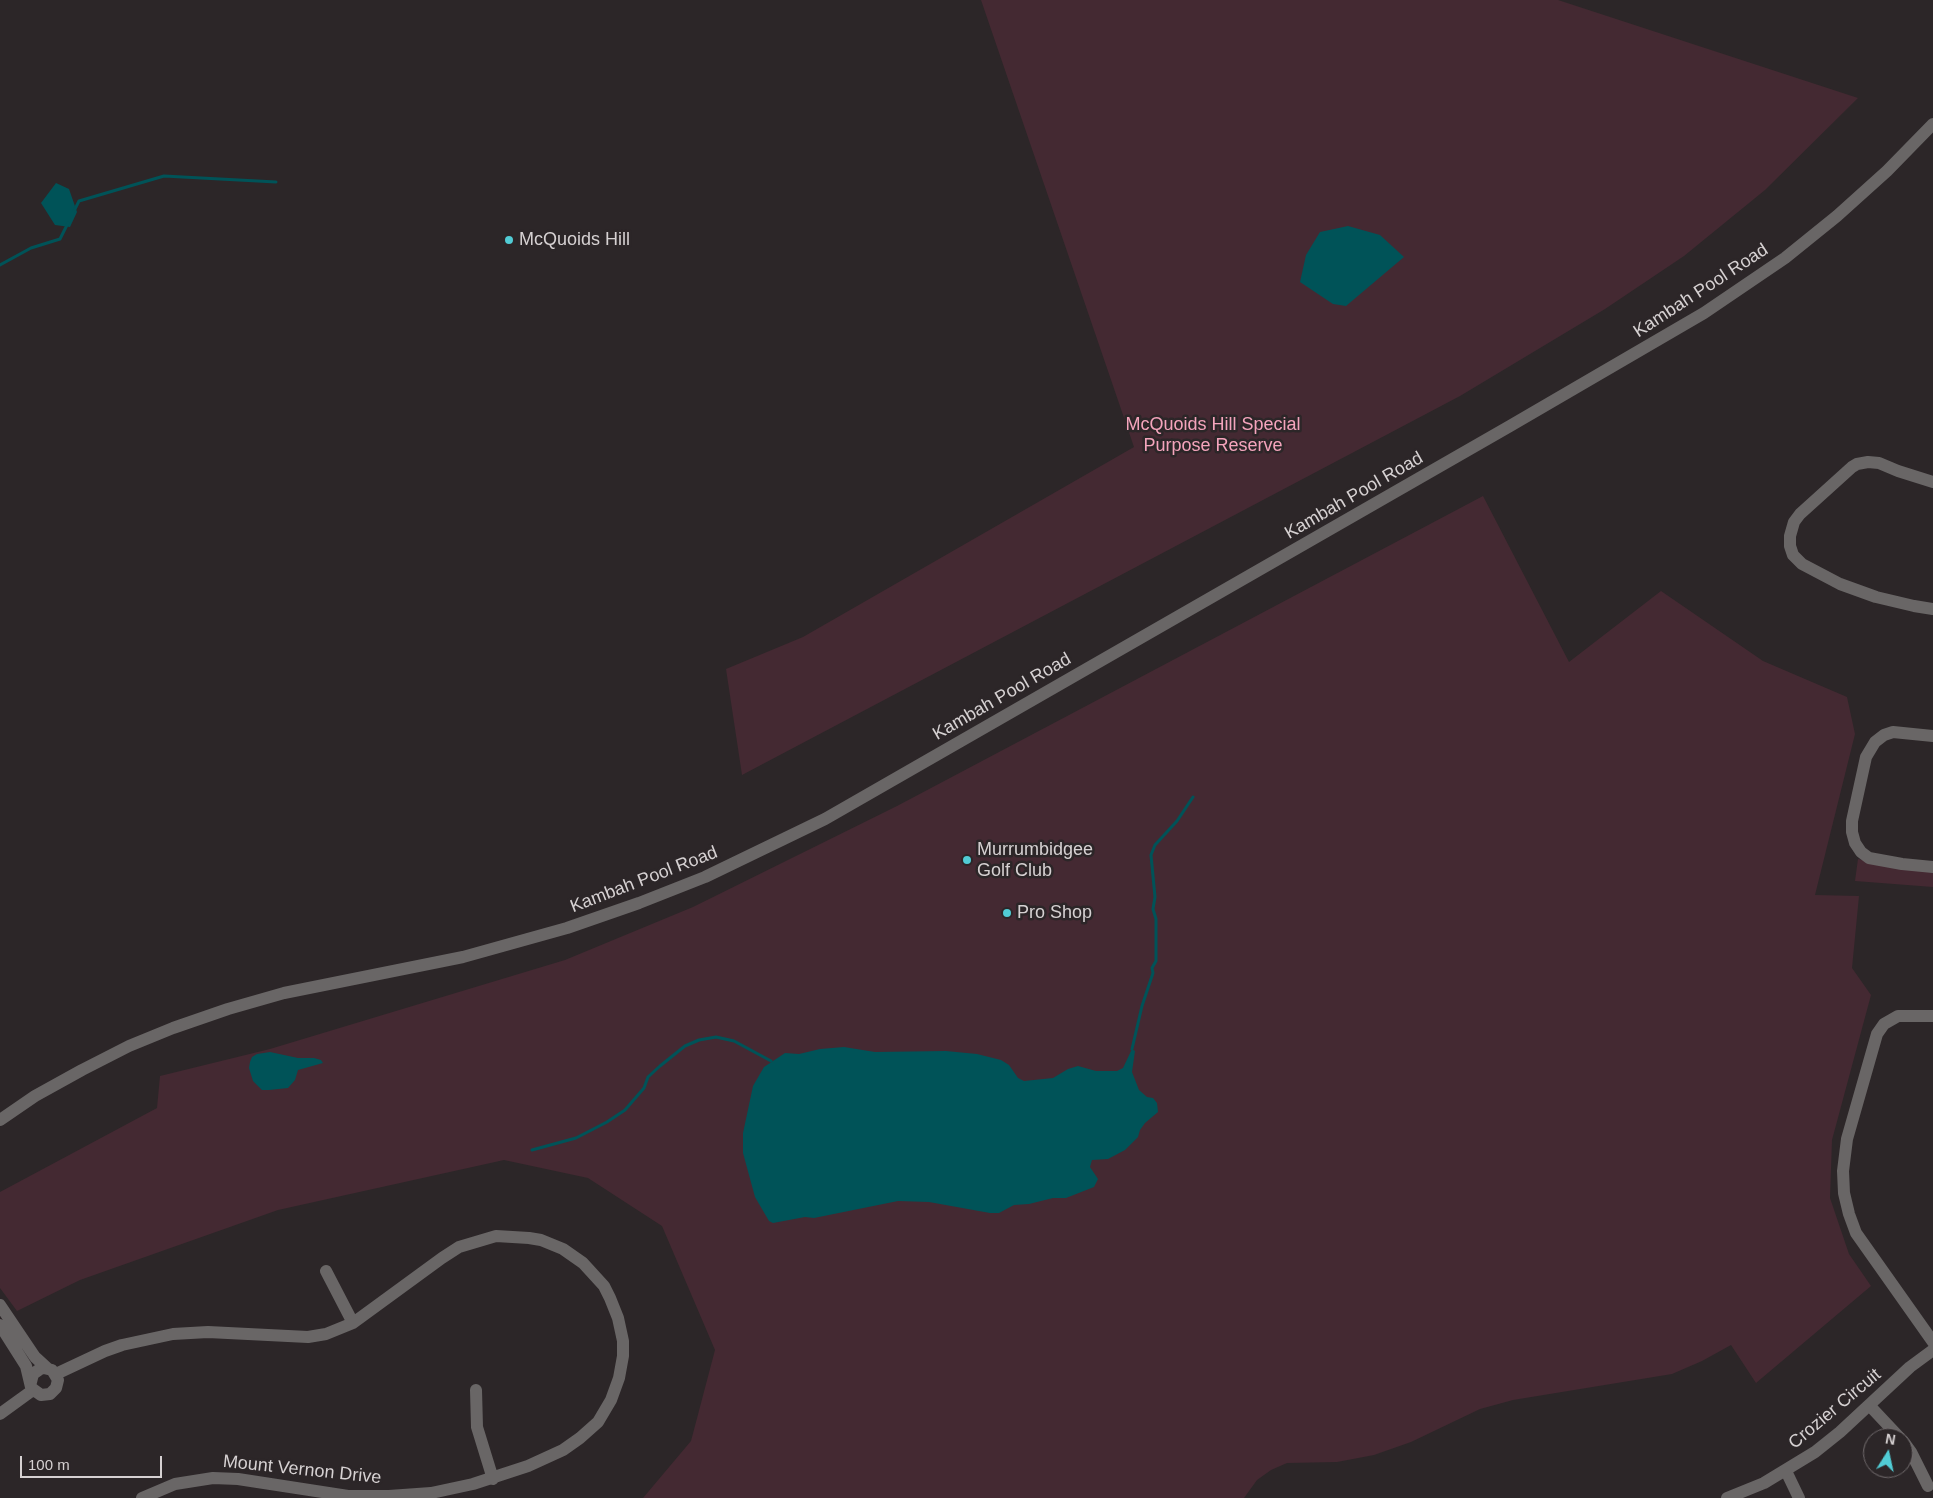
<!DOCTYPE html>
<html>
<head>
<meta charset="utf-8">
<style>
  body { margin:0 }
  #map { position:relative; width:1933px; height:1498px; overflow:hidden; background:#2c2628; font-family:Arial,sans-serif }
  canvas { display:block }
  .north { position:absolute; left:1863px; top:1428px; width:50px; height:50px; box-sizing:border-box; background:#2c2628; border:1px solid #706a6c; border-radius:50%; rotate:10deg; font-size:14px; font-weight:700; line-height:20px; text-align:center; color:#d6d1d2 }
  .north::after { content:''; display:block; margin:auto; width:18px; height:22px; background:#51ccd5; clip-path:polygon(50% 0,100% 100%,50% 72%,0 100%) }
  .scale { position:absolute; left:20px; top:1456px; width:142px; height:22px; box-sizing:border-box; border:2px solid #d6d1d2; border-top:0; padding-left:6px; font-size:15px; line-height:18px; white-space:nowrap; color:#d6d1d2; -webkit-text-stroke:4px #2c2628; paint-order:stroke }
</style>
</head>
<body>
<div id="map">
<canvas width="1933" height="1498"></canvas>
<div class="north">N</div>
<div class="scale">100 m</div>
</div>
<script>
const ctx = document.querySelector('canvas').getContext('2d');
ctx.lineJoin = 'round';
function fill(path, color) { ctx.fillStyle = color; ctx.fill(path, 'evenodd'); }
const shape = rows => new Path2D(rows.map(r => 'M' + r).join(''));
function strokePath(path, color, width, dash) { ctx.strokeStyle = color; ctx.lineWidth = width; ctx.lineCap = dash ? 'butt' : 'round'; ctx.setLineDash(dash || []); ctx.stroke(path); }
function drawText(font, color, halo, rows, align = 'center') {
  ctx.font = font + ' Arial,sans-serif'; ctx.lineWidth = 5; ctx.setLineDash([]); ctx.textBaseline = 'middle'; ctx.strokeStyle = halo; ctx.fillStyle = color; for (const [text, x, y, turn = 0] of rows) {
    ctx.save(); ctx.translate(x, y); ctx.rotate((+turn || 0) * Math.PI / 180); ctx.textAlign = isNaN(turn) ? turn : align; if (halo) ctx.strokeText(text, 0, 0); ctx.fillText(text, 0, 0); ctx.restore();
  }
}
fill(shape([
  [981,0,1558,0,1858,98,1765,190,1684,256,1605,309,1460,396,742,775,726,669,803,637,1134,447],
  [1483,496,1569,662,1661,591,1763,661,1847,697,1855,734,1815,895,1859,896,1852,968,1871,995,1832,1140,1830,1198,1849,1254,1871,1286,1756,1383,1731,1345,1702,1361,1672,1374,1513,1400,1480,1409,1411,1442,1374,1455,1337,1462,1287,1463,1271,1470,1257,1480,1244,1498,643,1498,691,1441,715,1350,662,1226,588,1178,504,1160,278,1210,80,1280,17,1311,0,1288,0,1192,157,1108,160,1076,270,1049,565,960,693,907,897,806],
  [1858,859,1933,871,1933,887,1855,881]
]), '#442932');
fill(shape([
  [56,183,69,189,77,212,70,227,55,225,41,203],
  [1348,226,1380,235,1404,257,1346,306,1333,304,1300,282,1306,255,1320,232],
  [844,1047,875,1052,946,1051,977,1054,1001,1060,1009,1065,1018,1078,1024,1081,1053,1078,1068,1069,1078,1066,1096,1071,1117,1071,1123,1068,1132,1049,1135,1051,1132,1072,1139,1090,1147,1097,1153,1098,1157,1103,1158,1112,1145,1123,1140,1130,1138,1137,1125,1150,1108,1159,1092,1160,1090,1167,1098,1179,1094,1187,1066,1198,1053,1198,1029,1204,1014,1205,999,1213,990,1213,929,1202,898,1201,814,1218,805,1217,773,1223,769,1221,755,1197,743,1153,743,1133,753,1086,764,1067,785,1053,799,1054,820,1049],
  [270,1052,298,1058,314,1058,321,1060,323,1063,298,1070,295,1080,288,1088,269,1090,262,1090,253,1081,249,1068,250,1062,252,1057,257,1054]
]), '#005358');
strokePath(shape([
  [74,211,79,201,164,176,276,182],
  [0,265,31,248,60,239,68,223],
  [1132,1049,1142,1006,1153,973,1152,968,1156,961,1156,919,1153,909,1155,897,1151,855,1155,845,1177,821,1193,797],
  [532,1150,576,1138,607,1122,625,1110,644,1088,648,1077,660,1066,685,1046,699,1040,716,1037,734,1041,771,1061]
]), '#005358', 3);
strokePath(shape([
  [1933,482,1898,471,1879,463,1868,462,1857,464,1852,467,1800,514,1794,522,1790,536,1790,546,1793,555,1802,564,1840,584,1876,597,1914,606,1933,609],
  [1933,736,1893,732,1884,735,1875,742,1866,757,1852,821,1852,832,1855,843,1861,852,1869,858,1902,864,1933,867],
  [1933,1016,1898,1016,1884,1024,1877,1034,1847,1139,1843,1171,1844,1193,1849,1214,1856,1233,1933,1342],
  [0,1120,35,1096,82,1070,129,1046,173,1028,228,1009,284,993,463,957,567,928,639,903,705,877,825,819,1510,426,1704,313,1785,258,1837,216,1887,171,1933,124],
  [326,1271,353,1323],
  [0,1305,35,1357,47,1368],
  [0,1325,26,1366,31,1387,34,1390,41,1395,50,1394,56,1388,58,1380,52,1370,44,1368,40,1369,33,1374,31,1382],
  [56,1374,105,1351,122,1345,173,1334,208,1332,308,1337,326,1334,353,1323,442,1258,459,1247,496,1236,529,1238,541,1240,563,1249,583,1263,604,1286,610,1298,618,1318,623,1341,623,1356,619,1378,611,1400,598,1422,580,1438,563,1450,528,1466,473,1484,431,1493,389,1496,348,1496,238,1479,213,1478,175,1484,142,1498],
  [476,1390,477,1427,493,1479],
  [1869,1405,1900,1438],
  [0,1414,33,1390],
  [1903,1441,1911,1452,1928,1486],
  [1786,1471,1799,1498],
  [1727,1498,1764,1483,1815,1452,1840,1432,1910,1367,1933,1350]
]), '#696666', 12);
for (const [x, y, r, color] of [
  [509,240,5,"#51ccd5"],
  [967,860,5,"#51ccd5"],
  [1007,913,5,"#51ccd5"]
]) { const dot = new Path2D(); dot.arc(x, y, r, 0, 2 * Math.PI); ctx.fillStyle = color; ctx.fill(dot); strokePath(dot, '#2c2628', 2); }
drawText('18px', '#d6d1d2', '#2c2628', [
  ["McQuoids Hill",519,240],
  ["Murrumbidgee",977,850],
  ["Golf Club",977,871],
  ["Pro Shop",1017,913]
], 'left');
drawText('18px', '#d6d1d2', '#2c2628', [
  ["Kambah Pool Road",1701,291,-33],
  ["Kambah Pool Road",1354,496,-30],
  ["Kambah Pool Road",1002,697,-30],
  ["Kambah Pool Road",644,880,-21],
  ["Crozier Circuit",1835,1409,-40],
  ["Mount Vernon Drive",302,1470,6]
]);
drawText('18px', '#f4a4bc', '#2c2628', [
  ["McQuoids Hill Special",1213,425],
  ["Purpose Reserve",1213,446]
]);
</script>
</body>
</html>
